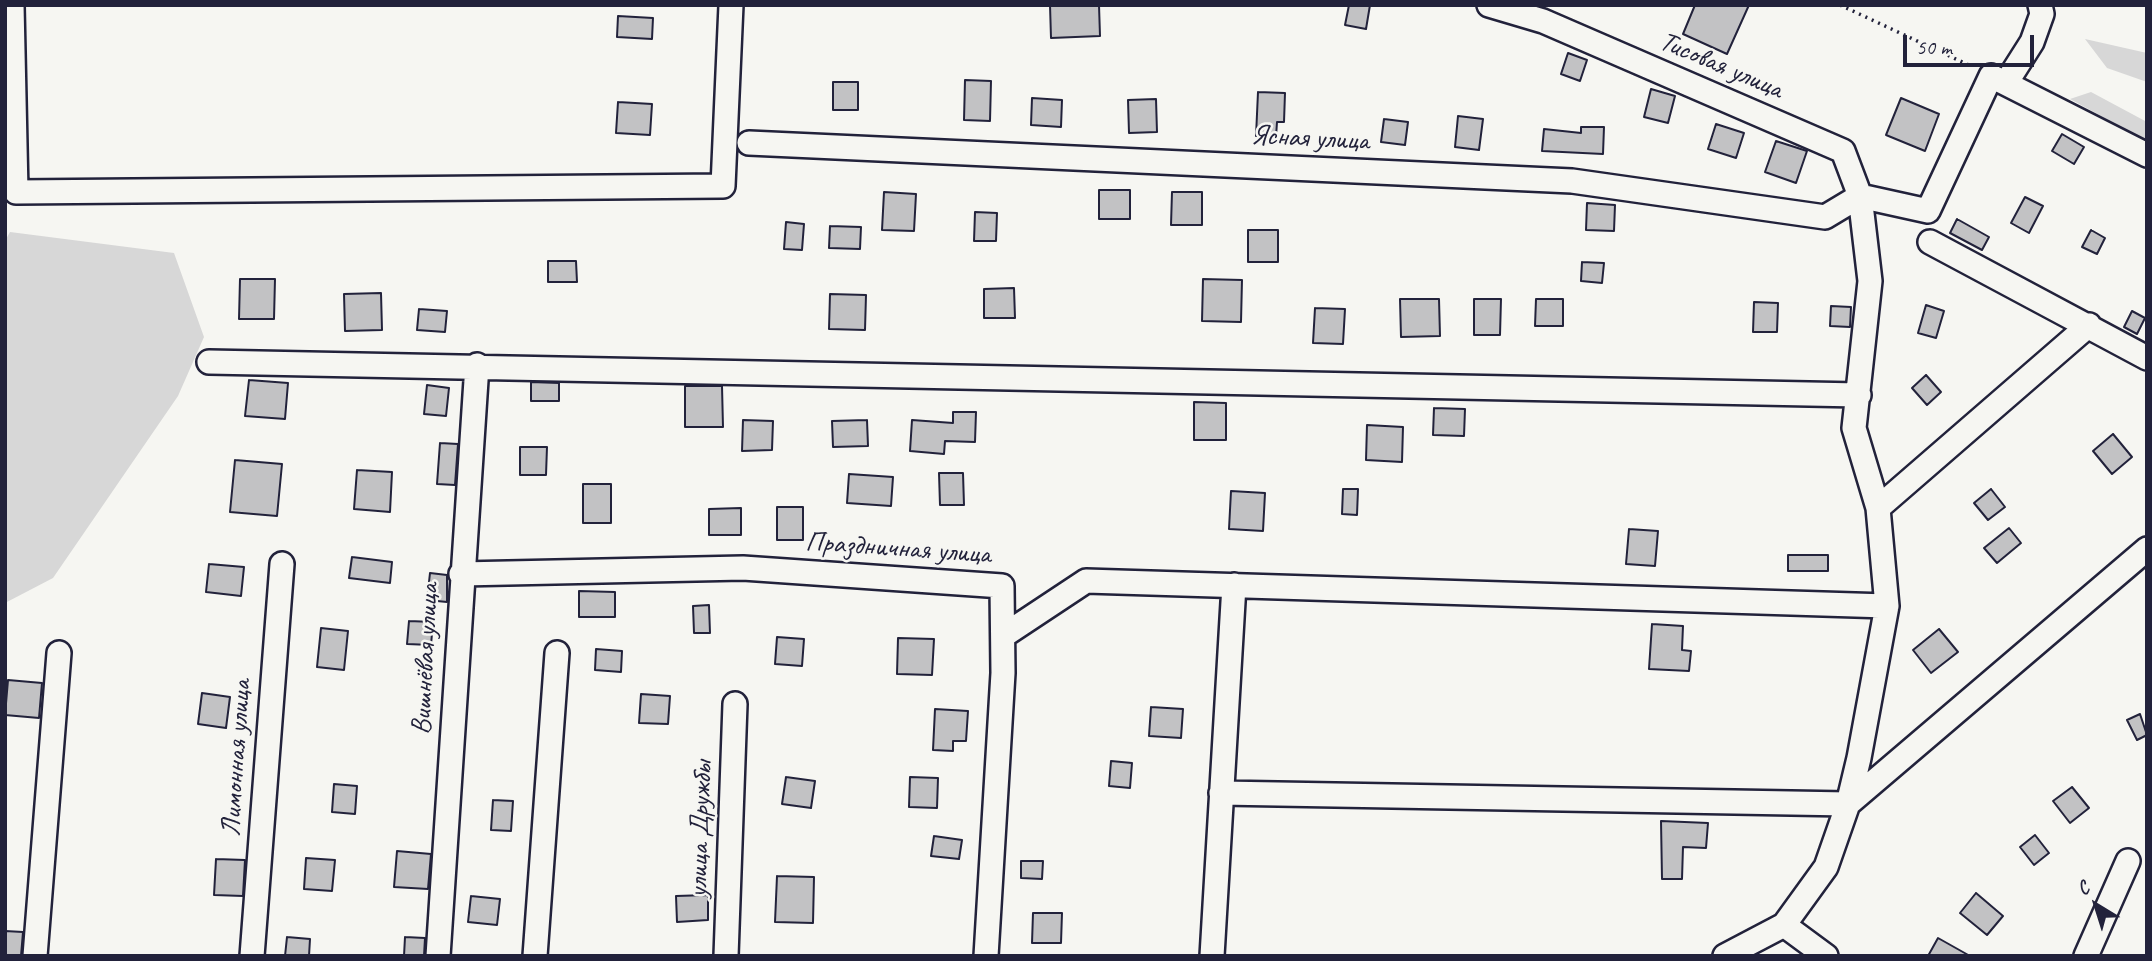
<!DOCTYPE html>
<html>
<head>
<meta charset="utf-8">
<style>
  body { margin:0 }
  #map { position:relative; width:2152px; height:961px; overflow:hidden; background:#f6f6f2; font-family:Caveat,sans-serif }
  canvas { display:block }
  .frame { position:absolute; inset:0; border:7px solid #22223b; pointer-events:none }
  .north { position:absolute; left:2061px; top:870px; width:70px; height:70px; -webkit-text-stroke:5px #f6f6f2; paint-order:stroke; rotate:322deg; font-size:19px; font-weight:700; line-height:28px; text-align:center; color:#22223b }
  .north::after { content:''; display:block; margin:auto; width:24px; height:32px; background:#22223b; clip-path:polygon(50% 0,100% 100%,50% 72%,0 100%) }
  .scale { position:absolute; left:1903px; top:35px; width:131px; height:32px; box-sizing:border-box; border:4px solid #22223b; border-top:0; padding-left:9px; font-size:21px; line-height:24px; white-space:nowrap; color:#22223b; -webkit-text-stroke:5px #f6f6f2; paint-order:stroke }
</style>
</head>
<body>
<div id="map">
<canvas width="2152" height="961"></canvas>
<div class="frame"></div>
<div class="north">С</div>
<div class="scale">50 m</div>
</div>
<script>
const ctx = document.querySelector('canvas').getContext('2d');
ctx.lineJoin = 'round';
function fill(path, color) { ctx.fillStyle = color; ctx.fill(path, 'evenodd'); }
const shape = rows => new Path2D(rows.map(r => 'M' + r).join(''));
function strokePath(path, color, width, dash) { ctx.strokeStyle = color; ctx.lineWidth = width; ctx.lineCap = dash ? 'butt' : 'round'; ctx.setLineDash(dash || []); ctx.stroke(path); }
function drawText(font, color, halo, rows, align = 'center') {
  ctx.font = font + ' Caveat,sans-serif'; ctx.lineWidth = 5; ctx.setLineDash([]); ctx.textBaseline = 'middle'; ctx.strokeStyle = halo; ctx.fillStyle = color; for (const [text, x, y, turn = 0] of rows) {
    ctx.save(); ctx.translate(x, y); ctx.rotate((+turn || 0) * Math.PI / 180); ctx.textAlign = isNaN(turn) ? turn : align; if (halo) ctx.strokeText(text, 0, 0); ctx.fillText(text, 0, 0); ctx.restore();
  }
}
fill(shape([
  [2085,39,2147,53,2147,82,2107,68],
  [2091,92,2147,122,2147,141,2070,99],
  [10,232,174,253,204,337,178,396,53,578,5,603,5,241]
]), '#d7d7d7');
const building = shape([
  [1050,5,1099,5,1100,36,1051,38,1050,5],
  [1349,5,1370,5,1366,29,1345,25,1349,5],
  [1695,5,1749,5,1727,54,1683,34,1695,5],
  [618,16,653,18,652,39,617,37,618,16],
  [1568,53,1587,60,1580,81,1561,74,1568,53],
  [965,80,991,81,990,121,964,120,965,80],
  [833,82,858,82,858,110,833,110,833,82],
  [1651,89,1675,96,1668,123,1644,117,1651,89],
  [1258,92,1285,93,1284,122,1277,122,1276,137,1256,136,1258,92],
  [1032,98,1062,100,1061,127,1031,125,1032,98],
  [1901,98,1939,114,1925,151,1886,135,1901,98],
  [1156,99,1157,132,1129,133,1128,100,1156,99],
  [618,102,652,104,650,135,616,133,618,102],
  [1458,116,1483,119,1479,150,1455,147,1458,116],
  [1384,119,1408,122,1405,145,1381,142,1384,119],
  [1716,124,1744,133,1736,158,1708,149,1716,124],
  [1581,127,1604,127,1603,154,1542,151,1544,129,1581,133,1581,127],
  [2062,134,2084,147,2074,164,2052,151,2062,134],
  [1776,141,1807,151,1796,183,1765,172,1776,141],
  [1099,190,1130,190,1130,219,1099,219,1099,190],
  [884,192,916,194,914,231,882,230,884,192],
  [1172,192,1202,192,1202,225,1171,225,1172,192],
  [2025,197,2043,206,2029,233,2011,223,2025,197],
  [1587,203,1615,205,1614,231,1586,230,1587,203],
  [975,212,997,213,996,241,974,241,975,212],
  [1957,219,1989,237,1982,250,1950,233,1957,219],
  [786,222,804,224,802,250,784,249,786,222],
  [830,226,861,227,860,249,829,248,830,226],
  [1248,230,1278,230,1278,262,1248,262,1248,230],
  [2091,230,2105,238,2097,254,2082,247,2091,230],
  [548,261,576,261,577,282,548,282,548,261],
  [1582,262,1604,263,1602,283,1581,281,1582,262],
  [240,279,275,279,274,319,239,319,240,279],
  [1203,279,1242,280,1241,322,1202,321,1203,279],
  [1014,288,1015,318,984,318,984,289,1014,288],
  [381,293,382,330,345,331,344,294,381,293],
  [830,294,866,295,865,330,829,329,830,294],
  [1400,299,1439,299,1440,336,1401,337,1400,299],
  [1474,299,1501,299,1500,335,1474,335,1474,299],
  [1536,299,1563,299,1563,326,1535,326,1536,299],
  [1754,302,1778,303,1777,332,1753,332,1754,302],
  [1926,305,1944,311,1936,338,1918,333,1926,305],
  [1831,306,1851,307,1850,327,1830,326,1831,306],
  [1315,308,1345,309,1343,344,1313,343,1315,308],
  [419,309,447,311,445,332,417,330,419,309],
  [2132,311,2145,318,2137,334,2124,327,2132,311],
  [1926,375,1941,392,1927,405,1912,388,1926,375],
  [249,380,288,383,285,419,245,416,249,380],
  [531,382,559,383,559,401,531,401,531,382],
  [427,385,449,388,446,416,424,414,427,385],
  [685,386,722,386,723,427,685,427,685,386],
  [1194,402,1226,403,1226,440,1194,440,1194,402],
  [1434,408,1465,409,1464,436,1433,435,1434,408],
  [953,412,976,412,975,442,945,441,944,454,910,451,912,420,953,423,953,412],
  [743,420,773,421,772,450,742,451,743,420],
  [867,420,868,446,833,447,832,421,867,420],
  [1367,425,1403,427,1402,462,1366,460,1367,425],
  [2113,434,2132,457,2112,474,2093,451,2113,434],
  [440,443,458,444,455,485,437,484,440,443],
  [520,447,547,447,546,475,520,475,520,447],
  [235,460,282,464,277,516,230,512,235,460],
  [357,470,392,472,390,512,354,509,357,470],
  [939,473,963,473,964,505,940,505,939,473],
  [849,474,893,477,891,506,847,503,849,474],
  [583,484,611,484,611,523,583,523,583,484],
  [1343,489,1358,489,1357,515,1342,514,1343,489],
  [1991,489,2005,507,1988,520,1974,503,1991,489],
  [1231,491,1265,493,1263,531,1229,529,1231,491],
  [777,507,803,507,803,540,777,540,777,507],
  [741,508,741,535,709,535,709,509,741,508],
  [2009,528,2021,543,1997,563,1984,548,2009,528],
  [1629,529,1658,531,1655,566,1626,564,1629,529],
  [1788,555,1828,555,1828,571,1788,571,1788,555],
  [352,557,392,562,390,583,349,578,352,557],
  [209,564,244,567,241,596,206,592,209,564],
  [430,573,447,575,447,602,427,600,430,573],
  [579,591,615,592,615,617,579,617,579,591],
  [709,605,710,633,694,633,693,606,709,605],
  [409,621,433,622,431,645,407,644,409,621],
  [1652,624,1683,626,1682,650,1691,651,1689,671,1649,669,1652,624],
  [321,628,348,631,344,670,317,667,321,628],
  [1939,629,1958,652,1931,673,1913,650,1939,629],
  [777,637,804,639,802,666,775,664,777,637],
  [898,638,934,639,932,675,897,674,898,638],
  [596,649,622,651,621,672,595,670,596,649],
  [8,680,42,683,39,718,5,715,8,680],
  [202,693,230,697,226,728,198,724,202,693],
  [641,694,670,696,668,724,639,723,641,694],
  [1151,707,1183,709,1181,738,1149,736,1151,707],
  [935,709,968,711,966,741,953,741,953,751,933,750,935,709],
  [2140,714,2147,735,2137,740,2127,720,2140,714],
  [1111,761,1132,763,1130,788,1109,786,1111,761],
  [786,777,815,781,811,808,782,804,786,777],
  [910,777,938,778,937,808,909,807,910,777],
  [334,784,357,786,355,814,332,812,334,784],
  [2072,787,2089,808,2070,823,2053,801,2072,787],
  [493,800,513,801,511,831,491,830,493,800],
  [1661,821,1708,823,1706,848,1683,847,1682,879,1662,879,1661,821],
  [2035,835,2049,853,2034,865,2020,847,2035,835],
  [934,836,962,840,959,859,931,856,934,836],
  [397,851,431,854,428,889,394,887,397,851],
  [306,858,335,860,332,891,304,889,306,858],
  [216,859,245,860,243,896,214,895,216,859],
  [1021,861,1043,861,1042,879,1021,878,1021,861],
  [777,876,814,877,813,923,775,922,777,876],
  [1976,893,2003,916,1987,935,1960,913,1976,893],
  [708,895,708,920,677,922,676,896,708,895],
  [471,896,500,899,497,925,468,922,471,896],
  [1033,913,1062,913,1061,943,1032,943,1033,913],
  [5,931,23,932,21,956,5,956,5,931],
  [287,937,310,939,309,956,285,956,287,937],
  [405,937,425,938,424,956,404,956,405,937],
  [1938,938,1970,956,1928,956,1938,938]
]);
fill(building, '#c2c2c4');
strokePath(building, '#22223b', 2);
const minor = shape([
  [12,5,16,192,723,186,731,5],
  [2006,83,2032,42,2042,14,2040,5],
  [749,143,1572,181,1825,217,1860,196,1843,151,1543,21,1489,5],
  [1930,242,2147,358],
  [209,362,1859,395],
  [1878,508,1854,428,1870,281,1860,196,1928,211,1991,76,2147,155],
  [461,574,743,568,1002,586,1003,673,986,956],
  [1003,636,1086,581,1887,606],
  [1221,793,1848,804,2147,549],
  [35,956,59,653],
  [252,956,282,564],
  [438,956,477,365],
  [535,956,557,653],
  [726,956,735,704],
  [1212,956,1234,585],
  [1725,956,1784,925],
  [1826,956,1784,925,1826,867,1848,804,1859,758,1887,606,1878,508,2089,325],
  [2086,956,2128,861]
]);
strokePath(minor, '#22223b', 28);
strokePath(shape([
  [1840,5,1973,67]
]), '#22223b', 3.5, [2, 5]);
strokePath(minor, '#f6f6f2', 23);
drawText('28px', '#22223b', '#f6f6f2', [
  ["Тисовая улица",1721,66,23],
  ["Ясная улица",1310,139,3],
  ["Праздничная улица",898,549,4],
  ["Вишнёвая улица",426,659,-87],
  ["Лимонная улица",237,758,-86],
  ["улица Дружбы",701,829,-88]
]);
</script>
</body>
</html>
